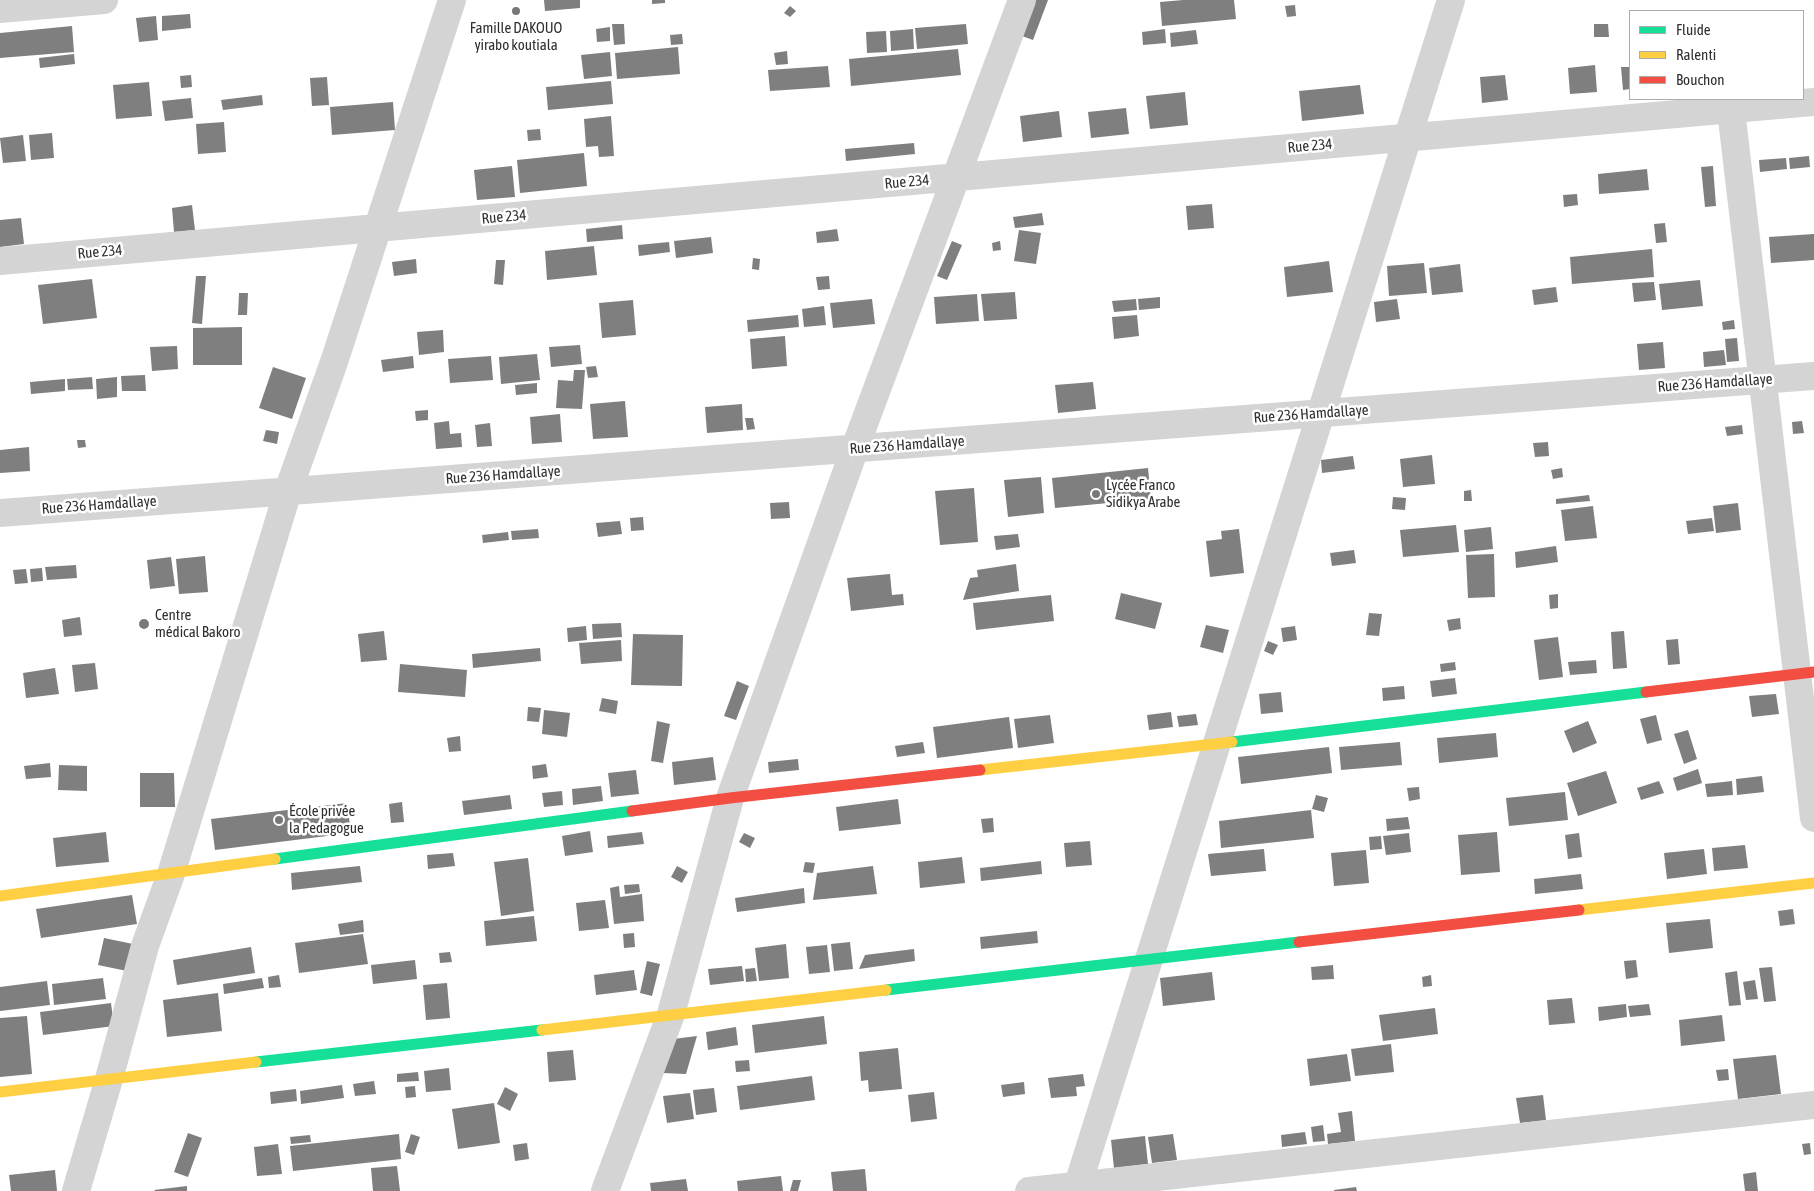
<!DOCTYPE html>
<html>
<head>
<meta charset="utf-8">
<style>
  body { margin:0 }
  #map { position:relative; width:1814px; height:1191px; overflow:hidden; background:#fff; font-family:"Asap Condensed",sans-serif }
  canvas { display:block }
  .legend { position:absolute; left:1629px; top:10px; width:175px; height:90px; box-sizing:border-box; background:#fff; border:1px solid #acacac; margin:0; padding:6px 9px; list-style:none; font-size:15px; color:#2f2f2f }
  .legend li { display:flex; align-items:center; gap:10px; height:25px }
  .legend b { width:25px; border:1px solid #acacac }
</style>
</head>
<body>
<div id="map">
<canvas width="1814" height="1191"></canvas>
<ul class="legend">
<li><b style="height:6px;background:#16e098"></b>Fluide</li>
<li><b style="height:6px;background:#ffcf43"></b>Ralenti</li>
<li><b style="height:6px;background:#f24e42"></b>Bouchon</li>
</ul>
</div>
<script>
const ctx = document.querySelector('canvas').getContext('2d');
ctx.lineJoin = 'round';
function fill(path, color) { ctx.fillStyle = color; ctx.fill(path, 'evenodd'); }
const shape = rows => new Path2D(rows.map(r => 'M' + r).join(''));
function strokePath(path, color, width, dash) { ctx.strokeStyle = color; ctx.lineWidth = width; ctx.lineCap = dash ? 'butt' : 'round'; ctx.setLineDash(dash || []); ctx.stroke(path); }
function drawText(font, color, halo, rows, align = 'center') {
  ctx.font = font + ' "Asap Condensed",sans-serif'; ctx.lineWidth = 5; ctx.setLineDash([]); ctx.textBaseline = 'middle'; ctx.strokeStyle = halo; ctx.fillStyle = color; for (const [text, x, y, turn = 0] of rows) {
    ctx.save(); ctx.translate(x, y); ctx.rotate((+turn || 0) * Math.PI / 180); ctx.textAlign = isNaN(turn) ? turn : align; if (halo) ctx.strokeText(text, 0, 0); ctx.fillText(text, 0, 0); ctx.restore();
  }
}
fill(shape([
  [544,0,580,0,580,8,545,11],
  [652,0,665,0,665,3,652,4],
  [1035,0,1048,0,1033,40,1022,36],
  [1183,0,1234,0,1236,19,1162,26,1160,2],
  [1295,5,1296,16,1287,17,1285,6],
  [790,6,796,11,790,17,784,13],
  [190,14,191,28,162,31,162,16],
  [156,16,158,40,139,42,136,18],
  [612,24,624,24,625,44,614,45],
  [966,24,968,44,917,49,915,28],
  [1594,24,1608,24,1609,37,1594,37],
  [72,26,74,52,0,58,0,33],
  [610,27,610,41,597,42,596,29],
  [913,29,914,49,891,51,890,31],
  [1165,29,1166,43,1143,45,1142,32],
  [1196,30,1198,44,1171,47,1170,33],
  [886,31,887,52,867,53,866,32],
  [682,34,683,44,671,45,670,35],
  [678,47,680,74,617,79,615,53],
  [958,49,961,75,851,86,849,59],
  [787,51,788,64,776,65,774,53],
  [610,52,612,76,584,79,581,55],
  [74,54,75,64,40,68,39,58],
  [1595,65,1597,92,1570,94,1568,68],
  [828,66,830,87,770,91,768,70],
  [1621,67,1630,67,1630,89,1623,90],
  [191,75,192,87,181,88,180,76],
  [1505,75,1508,100,1482,103,1480,77],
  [327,77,329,105,312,106,310,78],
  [611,81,613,104,548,110,546,87],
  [149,82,152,116,116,119,113,85],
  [1360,85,1364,114,1302,121,1299,91],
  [1185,92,1188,125,1150,129,1146,96],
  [262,95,263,105,223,110,221,100],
  [191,98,193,118,165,121,162,101],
  [393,102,395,130,332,135,330,107],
  [1126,108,1129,134,1091,138,1088,112],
  [1059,111,1062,137,1023,142,1020,116],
  [611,116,614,156,599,157,598,146,586,147,584,119],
  [224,122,226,152,198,154,196,124],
  [540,129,541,140,528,141,527,130],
  [52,133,54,158,31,160,29,135],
  [23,135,26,161,3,163,0,138],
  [914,143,915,154,846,161,845,149],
  [584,153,587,186,520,193,517,160],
  [1809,156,1810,167,1790,169,1789,158],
  [1786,158,1787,169,1760,172,1759,160],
  [512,166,515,197,477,200,474,170],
  [1713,166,1716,206,1705,207,1701,167],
  [1647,169,1649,190,1599,194,1598,174],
  [1577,194,1578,205,1564,207,1563,195],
  [1212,204,1214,228,1188,230,1186,206],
  [192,205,195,230,174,232,172,208],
  [1042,213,1044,225,1015,228,1013,217],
  [21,218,24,244,0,247,0,220],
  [1665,223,1667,242,1656,243,1654,224],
  [622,225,623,239,587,242,586,229],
  [837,229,839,241,817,243,816,232],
  [1019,230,1041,233,1036,264,1014,261],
  [1814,234,1814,260,1771,263,1769,237],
  [711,237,713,253,676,258,674,241],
  [952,241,962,245,947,280,937,276],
  [1000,241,1001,250,993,251,992,243],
  [669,242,670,252,639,256,638,245],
  [594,246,597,275,547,280,545,251],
  [1652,249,1654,277,1572,284,1570,257],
  [753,258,760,259,759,270,752,269],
  [416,259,417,273,394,276,392,262],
  [496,260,505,260,503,285,494,284],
  [1329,261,1333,292,1287,297,1284,267],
  [1424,263,1427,293,1389,296,1387,266],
  [1460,264,1463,292,1432,295,1429,268],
  [196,276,206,276,202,324,192,323],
  [829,276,830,289,818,290,816,277],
  [92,279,97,318,43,324,38,285],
  [1700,280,1703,306,1662,310,1659,284],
  [1654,282,1656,300,1634,302,1632,283],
  [1556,287,1558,302,1534,305,1532,290],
  [1015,292,1017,319,984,321,981,294],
  [239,293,248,293,247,315,238,315],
  [977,294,979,321,936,324,934,297],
  [1160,297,1160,308,1139,310,1138,299],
  [872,299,875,324,833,328,830,303],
  [1136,299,1137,310,1114,312,1112,301],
  [1397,299,1400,319,1376,322,1374,302],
  [633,300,636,335,602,338,599,303],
  [824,306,826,325,804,327,802,309],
  [798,315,799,327,748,332,747,320],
  [1137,315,1139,336,1114,339,1112,317],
  [1734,320,1735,329,1723,330,1722,322],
  [242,327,242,365,193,365,193,328],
  [443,330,444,352,419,355,417,332],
  [785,336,787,366,752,369,750,339],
  [1737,338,1739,361,1727,362,1725,339],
  [1663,342,1665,368,1639,370,1637,344],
  [580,345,582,364,551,367,549,347],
  [177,346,178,369,152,371,150,347],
  [1724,350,1726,365,1704,367,1703,352],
  [537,354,540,380,501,384,499,357],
  [413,356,414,368,383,372,381,360],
  [491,356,493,380,450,383,448,359],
  [596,366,598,377,588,378,586,367],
  [273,367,306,378,292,419,259,408],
  [574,370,585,370,582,409,556,408,558,380,573,381],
  [145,375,146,391,122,391,121,376],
  [92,377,93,389,68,390,67,379],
  [117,377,117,397,97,399,96,379],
  [65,379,65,391,31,394,30,382],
  [1093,382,1096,409,1058,413,1055,385],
  [537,383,537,393,516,395,515,385],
  [625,401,628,437,593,439,590,404],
  [742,404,743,430,707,433,705,407],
  [428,410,428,420,416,421,415,411],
  [560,414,562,442,532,444,530,417],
  [745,418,753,418,755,429,747,430],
  [449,421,450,434,461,433,462,447,436,449,434,423],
  [1802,421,1804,433,1793,434,1792,422],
  [490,423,492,446,477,447,475,425],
  [1742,425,1743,434,1727,436,1725,427],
  [266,430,279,432,277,444,263,441],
  [77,440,85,440,86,447,78,448],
  [1548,442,1549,456,1535,457,1533,443],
  [29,447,30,471,0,473,0,450],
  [1432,455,1435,484,1403,487,1400,459],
  [1353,456,1355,469,1322,473,1321,460],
  [1148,468,1151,499,1055,508,1052,478],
  [1562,468,1563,477,1553,479,1551,470],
  [1041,477,1044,513,1008,517,1004,480],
  [974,488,978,542,940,545,935,491],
  [1471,490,1472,501,1464,501,1464,491],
  [1589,495,1590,501,1556,504,1556,499],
  [1393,497,1406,498,1405,510,1392,509],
  [789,502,790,518,771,519,770,503],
  [1738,503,1741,530,1716,533,1713,506],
  [1593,506,1597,538,1565,541,1561,510],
  [643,517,644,530,631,531,630,518],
  [1712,518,1714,531,1688,534,1686,521],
  [620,521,622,534,598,537,596,523],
  [1456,525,1459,552,1403,557,1400,530],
  [1491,527,1493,549,1466,552,1464,530],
  [538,529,539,538,512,540,511,531],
  [1239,529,1244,573,1210,577,1206,541,1222,539,1221,531],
  [508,532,509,540,483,543,482,535],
  [1018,534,1020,547,996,550,994,536],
  [1556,546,1558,562,1516,568,1515,552],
  [1354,550,1356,563,1332,566,1330,553],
  [1494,554,1495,597,1468,598,1466,555],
  [205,556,208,592,179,594,176,559],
  [171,557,175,586,150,589,147,560],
  [1016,564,1019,591,963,600,970,578,978,577,977,570],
  [76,565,77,578,47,580,45,567],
  [42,568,43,581,31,582,30,569],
  [26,569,28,583,15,584,13,570],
  [890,574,892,595,903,594,904,605,851,611,847,578],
  [1121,593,1162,603,1155,629,1115,619],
  [1558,594,1558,608,1550,609,1549,595],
  [1051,595,1054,621,976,630,973,603],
  [1369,613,1382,614,1379,636,1366,635],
  [80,617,82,635,64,637,62,620],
  [1460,618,1461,629,1449,631,1447,620],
  [621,623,622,637,593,639,592,624],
  [1206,625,1229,630,1223,653,1200,647],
  [586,626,587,640,568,642,567,628],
  [1295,626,1297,640,1283,642,1281,628],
  [384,631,387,660,361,662,358,634],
  [1624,631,1627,668,1613,669,1611,632],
  [633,634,683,635,682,686,631,685],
  [1558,637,1563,677,1539,680,1534,640],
  [1678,639,1680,664,1668,665,1666,640],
  [621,640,622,661,581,664,579,643],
  [1268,641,1278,645,1273,655,1264,651],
  [540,648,541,661,473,668,472,654],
  [1596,660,1597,673,1570,675,1568,662],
  [1455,662,1456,670,1441,672,1440,664],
  [95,663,98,689,75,692,72,665],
  [400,664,467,670,465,697,398,692],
  [55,668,59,694,26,698,23,673],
  [1455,678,1457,694,1432,697,1430,681],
  [737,681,749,686,736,720,724,716],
  [1404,686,1405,699,1383,701,1382,688],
  [1281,692,1283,712,1261,714,1259,694],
  [1776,694,1779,714,1752,717,1749,696],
  [602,698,618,701,616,714,599,711],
  [528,707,541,708,539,722,527,721],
  [544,710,570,713,567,737,542,734],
  [1171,712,1173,727,1149,730,1147,715],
  [1196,714,1198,725,1179,727,1177,716],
  [1050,715,1054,743,1018,748,1014,719],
  [1656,715,1662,740,1647,744,1640,719],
  [1009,717,1013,748,937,758,933,727],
  [657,721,670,724,663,763,651,761],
  [1588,721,1597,743,1573,753,1564,731],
  [1688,730,1697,759,1684,764,1674,734],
  [1496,733,1498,757,1439,763,1437,738],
  [460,736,461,751,449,752,447,738],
  [923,742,925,753,897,757,895,746],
  [1400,742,1402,765,1341,770,1339,747],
  [1329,747,1332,773,1241,784,1238,757],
  [713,757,716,780,674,785,672,762],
  [798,759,799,770,769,773,768,762],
  [50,763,51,777,26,779,24,766],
  [546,764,548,777,533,779,532,766],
  [59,765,87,766,87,791,58,790],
  [1698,769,1702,783,1677,791,1673,778],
  [636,770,639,794,611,797,608,773],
  [1606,771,1617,803,1578,816,1567,783],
  [140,773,174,773,175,807,140,807],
  [1762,776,1764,792,1737,795,1736,779],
  [1659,781,1664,793,1641,800,1637,788],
  [1732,781,1733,795,1707,797,1705,784],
  [601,786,603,801,573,805,572,789],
  [1419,787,1420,799,1409,801,1407,788],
  [562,791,563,805,544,807,542,793],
  [1565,792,1568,820,1509,826,1506,798],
  [510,795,512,809,464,815,462,801],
  [1316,795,1328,798,1324,812,1312,809],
  [898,799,901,824,839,831,836,807],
  [402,802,404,822,391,823,389,804],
  [347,803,351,833,215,850,211,819],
  [1311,810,1314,838,1221,848,1219,821],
  [1408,817,1410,829,1387,831,1386,819],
  [993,818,994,832,983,833,981,819],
  [590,831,593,852,565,856,562,836],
  [106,832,109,862,56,867,53,838],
  [642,832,644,844,608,848,607,836],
  [1497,832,1500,872,1461,875,1458,835],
  [744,833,755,838,750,848,739,842],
  [1409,833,1411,852,1386,855,1383,836],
  [1579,833,1582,857,1568,859,1565,835],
  [1381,836,1382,849,1370,850,1369,837],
  [1090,841,1092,865,1066,867,1064,843],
  [1745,845,1748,868,1714,871,1712,848],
  [1264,849,1266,871,1211,876,1208,854],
  [1704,849,1707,874,1667,879,1664,853],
  [1366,850,1369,883,1334,886,1331,853],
  [453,853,455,866,428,869,427,855],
  [962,857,965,883,920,888,918,862],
  [528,858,534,911,501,916,494,862],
  [1041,861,1042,874,981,881,980,868],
  [805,862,815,863,813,873,803,872],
  [360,866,362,882,292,890,291,873],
  [677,866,688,872,682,883,671,877],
  [873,866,877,894,813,900,817,873],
  [1581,874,1583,889,1535,894,1534,879],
  [639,884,640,892,625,894,624,885],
  [619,886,620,897,642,894,644,921,614,924,610,888],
  [804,888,805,903,737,912,735,898],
  [132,895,137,924,41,938,36,909],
  [605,900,609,928,579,931,576,903],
  [1793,909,1795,924,1780,926,1778,911],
  [534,916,537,941,486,946,484,921],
  [1710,919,1713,948,1669,953,1666,923],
  [363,920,364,932,340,935,338,924],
  [1037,931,1038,943,981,949,980,937],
  [634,933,635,947,624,948,623,934],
  [363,934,368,964,299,973,295,943],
  [104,938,133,944,127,971,98,965],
  [850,942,853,969,834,971,831,944],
  [786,944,789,978,759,981,755,948],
  [827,945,830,972,809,974,806,947],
  [251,947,255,973,177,985,173,960],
  [914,949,915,961,859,969,865,955],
  [450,952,452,962,440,963,439,953],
  [415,960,417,979,373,984,371,965],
  [1636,960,1638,977,1626,979,1624,961],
  [647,961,660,964,652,996,640,993],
  [1333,965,1334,979,1312,980,1311,967],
  [742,966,744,981,710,985,708,969],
  [1772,967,1776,1001,1764,1002,1759,968],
  [755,968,757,981,746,982,745,969],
  [634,970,637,990,596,995,594,975],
  [1737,971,1741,1005,1729,1006,1725,973],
  [1212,972,1215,1000,1163,1006,1160,978],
  [279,975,281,987,269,988,268,977],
  [1431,975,1432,986,1423,987,1422,977],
  [103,978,106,999,54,1005,52,984],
  [262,978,264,988,224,994,223,984],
  [1755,980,1758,999,1746,1000,1743,982],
  [47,981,50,1005,0,1011,0,987],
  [447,983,450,1018,426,1020,423,985],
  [218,993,222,1031,167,1037,163,1000],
  [1572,998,1575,1023,1549,1025,1547,1000],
  [111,1003,114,1026,43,1035,40,1012],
  [1626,1004,1627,1017,1599,1021,1598,1007],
  [1649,1004,1651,1015,1630,1017,1628,1006],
  [1435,1008,1438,1034,1383,1041,1379,1015],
  [1722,1015,1725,1041,1681,1046,1679,1020],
  [27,1016,32,1074,0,1077,0,1018],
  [824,1016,827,1044,755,1053,752,1025],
  [736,1027,738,1045,708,1050,706,1032],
  [697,1036,686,1074,662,1073,673,1039],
  [1391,1044,1394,1072,1355,1076,1351,1049],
  [898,1048,902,1089,869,1092,868,1080,861,1081,859,1052],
  [573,1050,576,1080,549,1082,547,1052],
  [1347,1054,1351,1081,1310,1086,1307,1059],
  [1776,1055,1781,1094,1738,1099,1733,1059],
  [749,1060,750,1071,736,1072,735,1061],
  [449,1068,451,1090,426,1092,424,1071],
  [1728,1069,1729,1080,1718,1081,1716,1070],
  [418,1072,419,1081,397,1082,397,1074],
  [1083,1074,1085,1086,1076,1087,1077,1096,1051,1098,1048,1078],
  [812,1076,815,1100,740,1110,737,1086],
  [374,1081,376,1094,355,1096,353,1084],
  [1024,1082,1025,1094,1003,1097,1001,1085],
  [342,1085,344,1098,301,1104,300,1091],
  [415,1086,416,1097,406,1098,405,1087],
  [505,1087,518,1094,510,1111,497,1104],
  [714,1088,717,1112,696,1115,693,1090],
  [296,1089,297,1101,271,1104,270,1092],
  [934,1092,937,1119,911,1122,908,1095],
  [690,1093,694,1119,667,1123,663,1096],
  [1543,1095,1546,1120,1520,1123,1516,1098],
  [494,1103,500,1143,458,1149,452,1109],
  [1352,1111,1355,1141,1328,1144,1327,1134,1341,1132,1338,1113],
  [1323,1125,1325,1141,1313,1142,1311,1127],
  [1305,1132,1307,1144,1282,1147,1281,1135],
  [188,1133,202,1138,188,1177,174,1172],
  [399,1134,401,1159,293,1171,290,1146],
  [411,1134,420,1137,414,1155,405,1152],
  [1173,1134,1177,1160,1152,1163,1148,1137],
  [310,1135,311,1142,291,1144,290,1137],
  [1145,1136,1148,1164,1114,1168,1111,1140],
  [527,1143,529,1159,515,1161,513,1145],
  [1810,1143,1811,1154,1804,1155,1802,1144],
  [278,1144,282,1174,257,1176,254,1147],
  [397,1166,400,1191,373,1191,371,1168],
  [865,1169,867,1191,833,1191,831,1172],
  [55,1170,57,1191,11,1191,9,1175],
  [1756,1172,1758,1191,1745,1191,1743,1174],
  [781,1176,783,1191,738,1191,737,1181],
  [686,1179,688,1191,651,1191,650,1183],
  [793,1180,801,1180,798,1191,790,1191],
  [187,1186,187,1191,155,1191,154,1190],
  [1356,1187,1357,1191,1334,1191,1334,1190]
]), '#7f7f7f');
strokePath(shape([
  [0,9,104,0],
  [1731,110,1814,818],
  [0,261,1814,102],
  [0,513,1814,376],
  [76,1191,109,1079,145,946,171,874,288,491,334,362,452,0],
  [605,1191,671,1014,730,798,855,448,1022,0],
  [1029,1191,1814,1105],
  [1076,1191,1451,0]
]), '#d4d4d4', 28);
strokePath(shape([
  [1232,742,1646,692],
  [275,859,632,811],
  [886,990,1299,942],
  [256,1062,542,1030]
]), '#16e098', 11);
strokePath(shape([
  [980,770,1232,742],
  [0,896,275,859],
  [1579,910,1814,883],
  [542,1030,886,990],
  [0,1092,256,1062]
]), '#ffcf43', 11);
strokePath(shape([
  [1646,692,1814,672],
  [632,811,730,798,980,770],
  [1299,942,1579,910]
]), '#f24e42', 11);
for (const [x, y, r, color] of [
  [516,11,5,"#787878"],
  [1096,494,5,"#787878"],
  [144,624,6,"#787878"],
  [279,820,5,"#787878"]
]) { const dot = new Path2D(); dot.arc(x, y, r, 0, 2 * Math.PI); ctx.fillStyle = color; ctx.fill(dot); strokePath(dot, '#fff', 2); }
drawText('15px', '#2f2f2f', '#fff', [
  ["Famille DAKOUO",516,28,"center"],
  ["yirabo koutiala",516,45,"center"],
  ["Lycée Franco",1106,485],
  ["Sidikya Arabe",1106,502],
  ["Centre",155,615],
  ["médical Bakoro",155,632],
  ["École privée",289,811],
  ["la Pedagogue",289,828]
], 'left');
drawText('15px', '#2f2f2f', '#fff', [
  ["Rue 234",1310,146,-5],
  ["Rue 234",907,182,-5],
  ["Rue 234",504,217,-5],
  ["Rue 234",100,252,-5],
  ["Rue 236 Hamdallaye",1715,383,-4],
  ["Rue 236 Hamdallaye",1311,414,-4],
  ["Rue 236 Hamdallaye",907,445,-4],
  ["Rue 236 Hamdallaye",503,475,-4],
  ["Rue 236 Hamdallaye",99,505,-4]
]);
</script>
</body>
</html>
